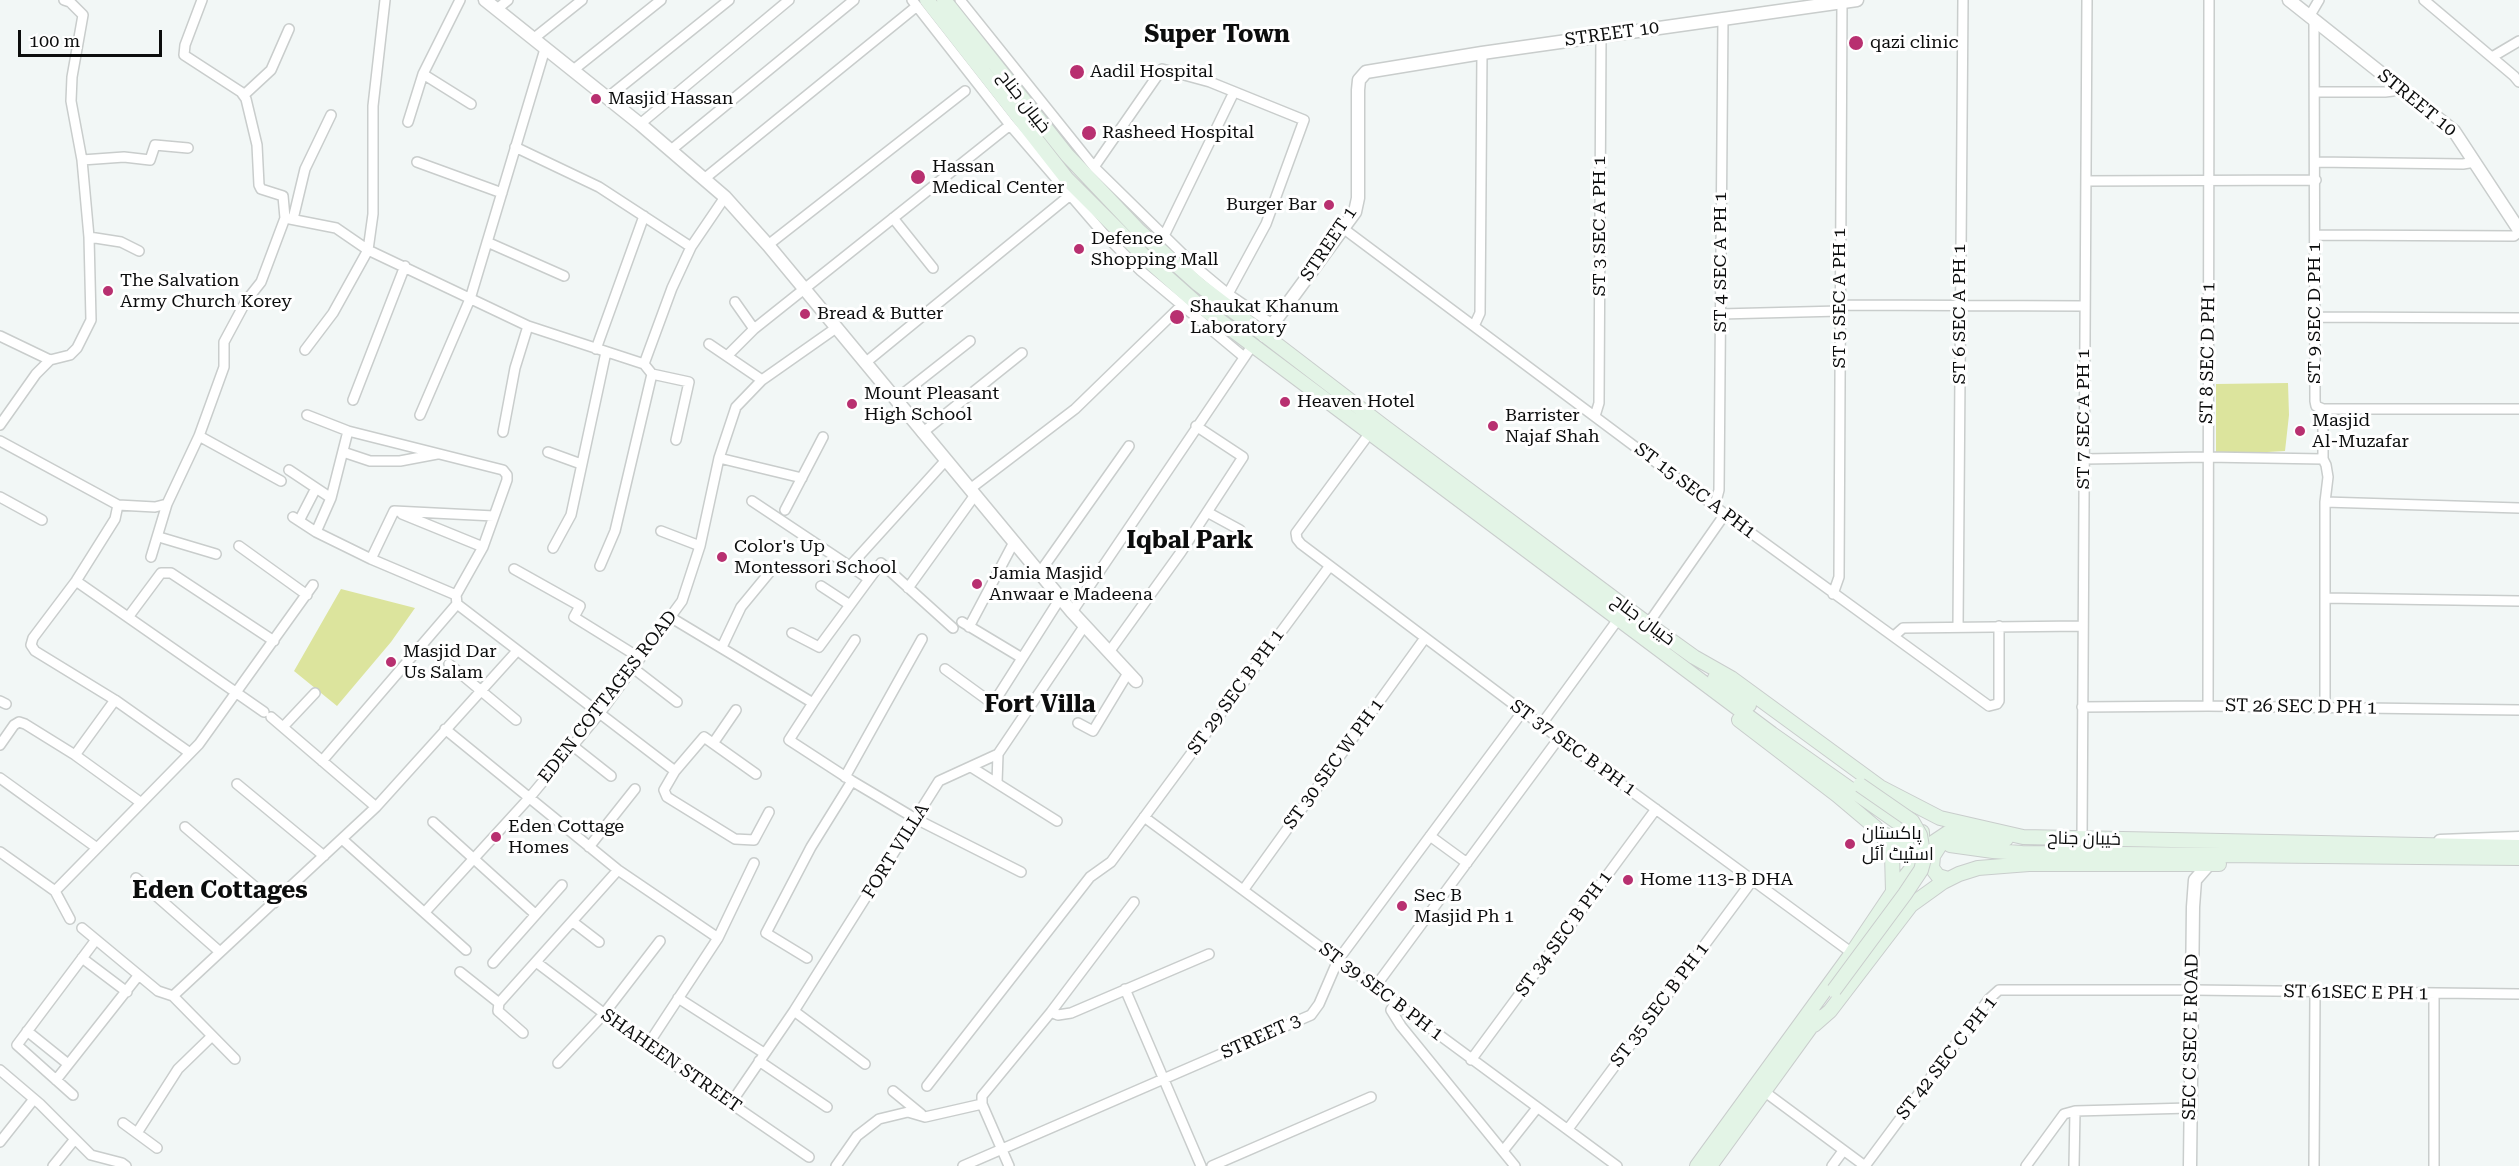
<!DOCTYPE html>
<html>
<head>
<meta charset="utf-8">
<style>
  body { margin:0 }
  #map { position:relative; width:2519px; height:1166px; overflow:hidden; background:#f2f7f6; font-family:"Roboto Serif",serif }
  canvas { display:block }
  .scale { position:absolute; left:18px; top:30px; width:144px; height:27px; box-sizing:border-box; border:3px solid #0c0d0d; border-top:0; padding-left:8px; font-size:18px; line-height:21px; white-space:nowrap; color:#0c0d0d; -webkit-text-stroke:4px #fff; paint-order:stroke }
</style>
</head>
<body>
<div id="map">
<canvas width="2519" height="1166"></canvas>
<div class="scale">100 m</div>
</div>
<script>
const ctx = document.querySelector('canvas').getContext('2d');
ctx.lineJoin = 'round';
function fill(path, color) { ctx.fillStyle = color; ctx.fill(path, 'evenodd'); }
const shape = rows => new Path2D(rows.map(r => 'M' + r).join(''));
function strokePath(path, color, width, dash) { ctx.strokeStyle = color; ctx.lineWidth = width; ctx.lineCap = dash ? 'butt' : 'round'; ctx.setLineDash(dash || []); ctx.stroke(path); }
function drawText(font, color, halo, rows, align = 'center') {
  ctx.font = font + ' "Roboto Serif",Cairo,serif'; ctx.lineWidth = 6; ctx.setLineDash([]); ctx.textBaseline = 'middle'; ctx.strokeStyle = halo; ctx.fillStyle = color; for (const [text, x, y, turn = 0] of rows) {
    ctx.save(); ctx.translate(x, y); ctx.rotate((+turn || 0) * Math.PI / 180); ctx.textAlign = isNaN(turn) ? turn : align; if (halo) ctx.strokeText(text, 0, 0); ctx.fillText(text, 0, 0); ctx.restore();
  }
}
fill(shape([
  [2288,383,2289,415,2285,451,2216,455,2216,384],
  [341,589,415,608,391,642,337,706,294,671]
]), '#dce49d');
const minor = shape([
  [912,0,1010,125,1103,233,1141,271,1244,357],
  [960,0,1094,167,1198,269,1228,294,1272,324],
  [2424,0,2514,76,2519,82],
  [497,9,508,0],
  [2309,17,2319,0],
  [2314,21,2315,401,2316,406,2323,409,2323,459,2326,465,2328,477,2325,502,2325,707],
  [533,39,582,0],
  [2492,57,2519,41],
  [572,71,661,0],
  [423,74,471,104],
  [2316,92,2385,92,2393,91,2397,86],
  [244,95,271,70,289,29],
  [607,98,729,0],
  [408,122,423,74,460,0],
  [640,124,789,0],
  [515,147,599,187,691,247],
  [671,150,854,0],
  [82,160,124,157,150,160,155,145,188,148],
  [417,162,502,193],
  [2316,162,2463,164,2475,162],
  [1094,167,1162,69,1210,82,1304,120,1266,224,1228,294],
  [704,179,917,6],
  [2086,181,2316,180],
  [285,218,336,228,368,250,528,326,644,364,652,374,615,531,600,566],
  [893,218,933,268],
  [293,219,305,169,331,115],
  [1344,229,1725,514,1989,706,1997,704,1999,701,1999,626],
  [2315,235,2514,236,2519,232],
  [1164,236,1234,92],
  [89,237,121,242,139,251],
  [487,242,564,276],
  [768,245,965,91],
  [735,302,754,329],
  [1840,305,2084,306],
  [1720,314,1840,311],
  [2315,317,2519,318],
  [1474,326,1480,313,1482,53],
  [0,336,50,360],
  [709,344,762,380],
  [596,349,644,216],
  [305,350,333,313,368,250,373,214,373,106,385,0],
  [727,356,754,329,1010,125],
  [865,363,1069,196],
  [644,364,672,288,691,247,725,197],
  [652,374,689,382,676,440],
  [353,400,405,266],
  [895,400,970,341],
  [2323,409,2519,409],
  [307,415,348,431,503,470,507,475,507,480,483,547,456,595,457,604,675,771,664,790,667,797,735,839,754,840,769,812],
  [420,415,470,299,545,49],
  [1595,416,1599,403,1601,36],
  [0,425,36,374,50,360,70,355,77,348,91,320,89,237,82,160,71,101,72,77,83,15,70,2,64,0],
  [503,432,515,368,528,326],
  [922,433,1022,353],
  [1369,434,1296,533,1297,539,1301,544,1541,725,1852,953],
  [199,436,281,481],
  [0,441,118,505,155,507,167,504],
  [343,452,370,461,400,461,437,454],
  [548,452,581,464],
  [719,458,802,478],
  [2084,459,2207,457,2323,459],
  [289,470,331,498],
  [970,489,1075,409,1182,305],
  [0,497,42,520],
  [752,501,869,579],
  [2325,502,2519,508],
  [118,505,115,519,76,581,33,638,31,645,35,651,115,700,190,753],
  [1715,505,1719,490,1723,18],
  [785,510,823,437],
  [1207,512,1240,530],
  [402,514,483,547],
  [293,517,316,532,371,559,456,595],
  [299,521,316,488],
  [661,531,700,546],
  [316,532,331,498,348,431],
  [159,537,216,554],
  [239,546,307,595],
  [553,548,571,515,606,352],
  [151,557,167,504,199,436,224,367,224,342,246,301,261,282,285,218,283,196,261,189,259,185,257,145,246,99,241,92,184,55,185,45,202,0],
  [371,559,394,511,494,516],
  [850,566,946,460],
  [514,569,580,606,574,617,640,658],
  [1040,572,1129,446],
  [76,581,264,712],
  [821,586,850,605],
  [908,588,975,495],
  [1833,594,1839,577,1842,2],
  [2325,598,2519,601],
  [1072,612,1252,346],
  [129,616,161,573,171,573,274,641],
  [670,617,813,703,789,740,852,781,916,819,1021,872],
  [962,622,1022,658],
  [1648,624,1725,514],
  [969,627,1014,542],
  [1958,627,1963,0],
  [792,633,819,647,881,563,953,628],
  [1894,636,1903,628,2082,626],
  [722,647,741,607,769,573],
  [1109,652,1181,552,1243,457,1196,426],
  [449,664,516,720],
  [633,668,677,702],
  [945,669,993,704,1061,597],
  [0,701,6,704],
  [813,703,855,640],
  [2208,706,2209,0],
  [2082,707,2208,706,2519,710],
  [271,717,376,807],
  [1078,723,1093,731,1128,673],
  [1541,725,1619,618],
  [283,727,315,693],
  [445,729,618,870,718,938],
  [714,742,736,710],
  [0,745,14,725,19,722,25,724,75,755,140,802],
  [573,746,611,776],
  [75,755,115,700],
  [322,761,457,604],
  [971,767,1057,821],
  [675,771,704,737,756,774],
  [845,777,922,639],
  [0,778,97,848],
  [997,783,998,754],
  [237,784,324,856],
  [1144,817,1617,1166],
  [433,822,535,914],
  [185,827,274,903],
  [1430,836,1467,863],
  [342,839,466,950],
  [2082,839,2087,0],
  [589,847,635,789],
  [0,852,55,891,70,919],
  [136,878,220,952],
  [1244,889,1425,638],
  [55,891,199,744,313,585],
  [425,912,530,797,600,713,682,601,700,546,719,458,736,407,762,380,836,328],
  [573,922,599,942],
  [82,928,158,991,173,996,235,1059],
  [82,958,127,992],
  [807,958,766,933,811,847,852,781],
  [536,962,647,1046,809,1157],
  [493,963,562,885],
  [460,972,499,1003,618,870],
  [1375,987,1559,738],
  [1125,989,1201,1166],
  [173,996,376,807,517,651],
  [678,998,764,1053],
  [1396,1002,1391,1010,1401,1026,1515,1166],
  [499,1003,498,1011,523,1033],
  [794,1011,865,1064],
  [1051,1012,1058,1015,1071,1013,1209,954],
  [27,1031,68,1064],
  [647,1046,718,938,754,863],
  [1471,1060,1656,809],
  [759,1061,827,1107],
  [558,1063,603,1015,660,941],
  [0,1070,40,1104,91,1155,122,1163,126,1166],
  [56,1080,138,976],
  [927,1086,1090,877,1111,862,1329,567],
  [893,1091,921,1114],
  [1765,1092,1865,1166],
  [73,1095,17,1045,95,941],
  [731,1103,794,1011,939,781,998,754,1085,625],
  [982,1104,982,1096,1051,1012,1134,902],
  [982,1104,1009,1166],
  [123,1123,157,1148],
  [1568,1129,1752,881],
  [137,1133,178,1069,212,1036],
  [0,1142,34,1099],
  [1503,1151,1537,1108],
  [53,1166,75,1139],
  [836,1166,857,1136,879,1119,908,1112,925,1117,982,1104],
  [963,1166,1311,1015,1319,1004,1338,960,1523,711],
  [1212,1166,1371,1097],
  [1832,1166,1843,1151],
  [1865,1166,1989,999,1999,990,2193,990,2519,994],
  [2026,1166,2064,1114,2075,1111,2190,1108],
  [2074,1166,2075,1111],
  [2314,1166,2315,993],
  [2434,1166,2434,993]
]);
const tertiary = shape([
  [485,0,640,124,725,197,768,245,1072,612,1136,681],
  [2289,0,2454,131,2519,230],
  [1264,336,1355,212,1358,198,1358,90,1359,80,1366,72,1482,53,1857,0],
  [2440,841,2519,838],
  [2190,1166,2193,907,2195,880,2209,864]
]);
const secondary = shape([
  [927,0,1067,179,1150,262,1195,302,1772,734,1917,836],
  [944,0,1067,155,1139,231,1198,284,1382,425,1648,624,1694,657,1731,678,1880,787,1940,818,2023,837,2519,847],
  [1715,678,1749,705],
  [1739,720,1837,795,1875,827,1887,842,1892,853,1893,892],
  [1886,835,1898,844,1911,847,1922,840,1922,832],
  [1942,842,1933,856,1932,868,1938,876,1948,879],
  [1950,845,1993,851,2022,853,2519,858],
  [1814,1025,1830,1011,1911,905,1943,882,1959,874,1978,868,2029,864,2219,864],
  [1697,1166,1852,953,1893,892,1931,844,1949,832,1982,839,2006,839],
  [1710,1166,1818,1017]
]);
strokePath(minor, '#c9cdcc', 12);
strokePath(tertiary, '#c9cdcc', 15);
strokePath(secondary, '#c9cdcc', 16);
strokePath(minor, '#fff', 9);
strokePath(tertiary, '#fff', 12);
strokePath(secondary, '#e3f4e6', 14);
const secondaryBridge = shape([
  [1834,990,1905,894,1921,870,1924,859,1920,835,1912,821,1860,785]
]);
strokePath(secondaryBridge, '#c9cdcc', 16, []);
strokePath(secondaryBridge, '#e3f4e6', 14);
for (const [x, y, r, color] of [
  [1856,43,8,"#b83070"],
  [1077,72,8,"#b83070"],
  [596,99,6,"#b83070"],
  [1089,133,8,"#b83070"],
  [918,177,8,"#b83070"],
  [1329,205,6,"#b83070"],
  [1079,249,6,"#b83070"],
  [108,291,6,"#b83070"],
  [805,314,6,"#b83070"],
  [1177,317,8,"#b83070"],
  [1285,402,6,"#b83070"],
  [852,404,6,"#b83070"],
  [1493,426,6,"#b83070"],
  [2300,431,6,"#b83070"],
  [722,557,6,"#b83070"],
  [977,584,6,"#b83070"],
  [391,662,6,"#b83070"],
  [496,837,6,"#b83070"],
  [1850,844,6,"#b83070"],
  [1628,880,6,"#b83070"],
  [1402,906,6,"#b83070"]
]) { const dot = new Path2D(); dot.arc(x, y, r, 0, 2 * Math.PI); ctx.fillStyle = color; ctx.fill(dot); strokePath(dot, '#fff', 2); }
drawText('18px', '#0c0d0d', '#fff', [
  ["STREET 10",1612,34,-8],
  ["خیبان جناح",1024,102,52],
  ["STREET 10",2417,103,39],
  ["ST 3 SEC A PH 1",1600,226,-90],
  ["STREET 1",1329,244,-56],
  ["ST 4 SEC A PH 1",1721,262,-90],
  ["ST 5 SEC A PH 1",1840,298,-90],
  ["ST 9 SEC D PH 1",2315,313,-90],
  ["ST 6 SEC A PH 1",1960,314,-90],
  ["ST 8 SEC D PH 1",2208,353,-89],
  ["ST 7 SEC A PH 1",2084,419,-90],
  ["ST 15 SEC A PH1",1695,491,37],
  ["خیبان جناح",1643,620,36],
  ["ST 29 SEC B PH 1",1236,692,-54],
  ["EDEN COTTAGES ROAD",608,697,-52],
  ["ST 26 SEC D PH 1",2301,707,1],
  ["ST 37 SEC B PH 1",1573,748,36],
  ["ST 30 SEC W PH 1",1334,764,-54],
  ["خیبان جناح",2084,839,1],
  ["FORT VILLA",896,851,-58],
  ["ST 34 SEC B PH 1",1564,934,-54],
  ["ST 39 SEC B PH 1",1381,992,37],
  ["ST 61SEC E PH 1",2356,993,1],
  ["ST 35 SEC B PH 1",1660,1005,-53],
  ["STREET 3",1261,1037,-24],
  ["SEC C SEC E ROAD",2191,1037,-89],
  ["ST 42 SEC C PH 1",1947,1058,-52],
  ["SHAHEEN STREET",671,1061,35]
]);
drawText('18px', '#0c0d0d', '#fff', [
  ["qazi clinic",1870,43],
  ["Aadil Hospital",1090,72],
  ["Masjid Hassan",608,99],
  ["Rasheed Hospital",1102,133],
  ["Hassan",932,167],
  ["Medical Center",932,188],
  ["Burger Bar",1317,205,"right"],
  ["Defence",1091,239],
  ["Shopping Mall",1091,260],
  ["The Salvation",120,281],
  ["Army Church Korey",120,302],
  ["Shaukat Khanum",1190,307],
  ["Laboratory",1190,328],
  ["Bread & Butter",817,314],
  ["Mount Pleasant",864,394],
  ["High School",864,415],
  ["Heaven Hotel",1297,402],
  ["Barrister",1505,416],
  ["Najaf Shah",1505,437],
  ["Masjid",2312,421],
  ["Al-Muzafar",2312,442],
  ["Color's Up",734,547],
  ["Montessori School",734,568],
  ["Jamia Masjid",989,574],
  ["Anwaar e Madeena",989,595],
  ["Masjid Dar",403,652],
  ["Us Salam",403,673],
  ["Eden Cottage",508,827],
  ["Homes",508,848],
  ["پاکستان",1862,834],
  ["اسٹیٹ آئل",1862,855],
  ["Home 113-B DHA",1640,880],
  ["Sec B",1414,896],
  ["Masjid Ph 1",1414,917]
], 'left');
drawText('bold 24px', '#0c0d0d', '#fff', [
  ["Super Town",1217,35],
  ["Iqbal Park",1190,541],
  ["Fort Villa",1040,705],
  ["Eden Cottages",220,891]
]);
</script>
</body>
</html>
